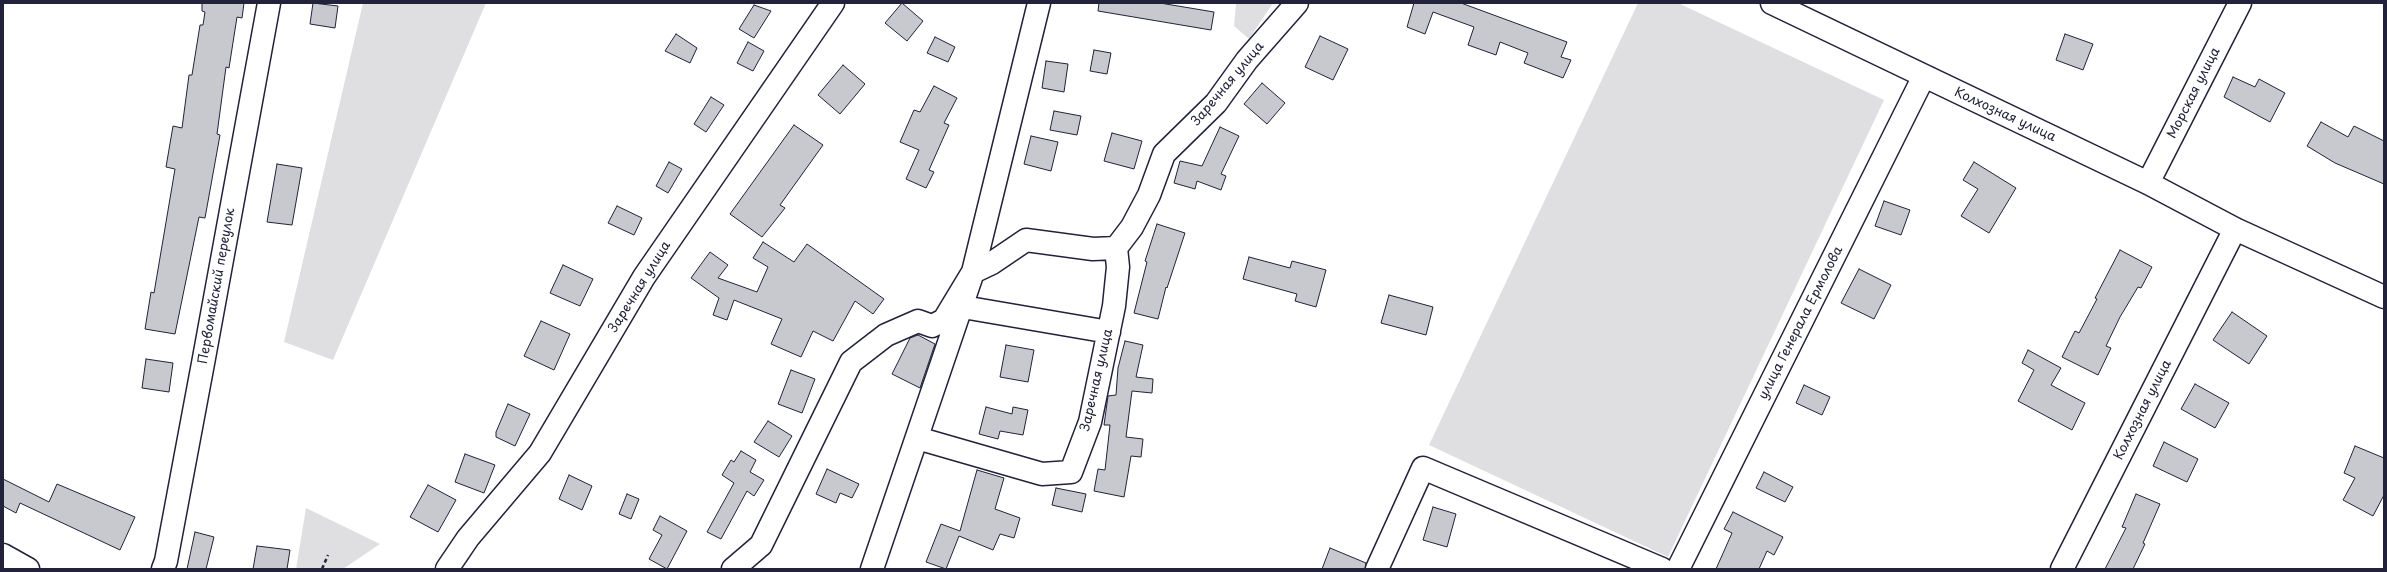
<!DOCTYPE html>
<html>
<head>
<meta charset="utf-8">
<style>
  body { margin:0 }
  #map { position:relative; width:2387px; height:572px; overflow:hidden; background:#fff; font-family:"Playpen Sans",sans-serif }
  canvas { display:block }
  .frame { position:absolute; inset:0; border:4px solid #22223b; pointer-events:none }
</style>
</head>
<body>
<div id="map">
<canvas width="2387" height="572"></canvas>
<div class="frame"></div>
</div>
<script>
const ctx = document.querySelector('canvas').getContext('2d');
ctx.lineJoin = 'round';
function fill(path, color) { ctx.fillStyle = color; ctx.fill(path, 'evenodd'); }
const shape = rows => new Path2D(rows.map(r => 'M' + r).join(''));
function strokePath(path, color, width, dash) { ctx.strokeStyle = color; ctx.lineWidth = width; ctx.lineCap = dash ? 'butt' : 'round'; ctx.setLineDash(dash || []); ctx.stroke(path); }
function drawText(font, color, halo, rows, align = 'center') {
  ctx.font = font + ' "Playpen Sans",sans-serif'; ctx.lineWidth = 3; ctx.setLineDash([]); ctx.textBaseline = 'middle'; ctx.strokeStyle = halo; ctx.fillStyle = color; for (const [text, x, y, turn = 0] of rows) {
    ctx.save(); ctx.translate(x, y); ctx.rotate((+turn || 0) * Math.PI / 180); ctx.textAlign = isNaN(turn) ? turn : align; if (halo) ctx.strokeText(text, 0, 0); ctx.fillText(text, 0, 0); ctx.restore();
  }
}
fill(shape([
  [363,3,486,3,333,360,284,342],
  [1236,3,1273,3,1249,39,1234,26],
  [1638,3,1678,3,1884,100,1668,557,1429,445],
  [306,508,380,544,343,569,296,569]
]), '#dfdfe2');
const building = shape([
  [202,3,244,3,242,18,237,17,229,68,226,67,217,134,220,135,205,218,199,217,175,334,145,329,151,292,154,293,175,169,166,167,173,126,182,128,189,75,192,75,200,25,203,25,205,12,202,11,202,3],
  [313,3,338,6,335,28,310,24,313,3],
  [902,3,923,21,907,41,885,23,902,3],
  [1099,3,1160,3,1214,12,1211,30,1098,11,1099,3],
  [1414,3,1461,3,1567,42,1561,57,1571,60,1563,78,1524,63,1528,53,1500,42,1496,55,1468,45,1474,27,1433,12,1425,34,1407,27,1414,3],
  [754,5,771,11,754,38,739,29,754,5],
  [676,34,697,48,690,63,665,51,676,34],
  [2065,34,2093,44,2083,70,2056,60,2065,34],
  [1320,36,1348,49,1333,80,1305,67,1320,36],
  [935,37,955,47,948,62,927,53,935,37],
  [748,42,764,51,753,71,737,63,748,42],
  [1094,50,1111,53,1107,74,1090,71,1094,50],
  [1046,61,1068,64,1064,92,1042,88,1046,61],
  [843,65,865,84,840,114,818,95,843,65],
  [2233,77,2255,87,2259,79,2285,93,2270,122,2224,97,2233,77],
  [1262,83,1285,103,1267,124,1244,104,1262,83],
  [934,86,957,98,944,123,949,125,929,170,934,172,926,188,906,179,919,150,900,142,914,110,920,112,934,86],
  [711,97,724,105,706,132,694,124,711,97],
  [1054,111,1081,116,1077,135,1050,130,1054,111],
  [2321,122,2348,137,2354,126,2384,141,2384,184,2335,163,2307,146,2321,122],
  [794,125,823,145,780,205,785,208,762,237,730,214,794,125],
  [1220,127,1239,136,1221,174,1226,176,1221,190,1197,181,1195,189,1174,183,1180,161,1202,166,1220,127],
  [1112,133,1142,141,1134,169,1104,161,1112,133],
  [1031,136,1058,142,1051,171,1024,164,1031,136],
  [669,162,682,169,668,193,656,186,669,162],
  [1974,162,2016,188,1989,233,1961,216,1978,189,1963,180,1974,162],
  [277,164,302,168,292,225,267,222,277,164],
  [1884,201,1910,210,1901,235,1875,226,1884,201],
  [617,206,642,218,634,235,608,223,617,206],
  [1157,224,1185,233,1167,288,1166,287,1158,319,1134,313,1147,262,1145,261,1157,224],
  [763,242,794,262,807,244,884,299,873,314,855,301,833,341,813,331,801,357,771,344,782,319,734,300,727,320,713,315,719,298,691,278,710,252,728,265,718,278,757,292,768,267,753,258,763,242],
  [2120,250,2152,267,2141,288,2138,287,2120,317,2106,346,2111,348,2098,375,2062,357,2075,331,2079,333,2097,299,2095,298,2120,250],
  [1249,257,1290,268,1292,261,1326,270,1316,307,1295,301,1297,294,1243,279,1249,257],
  [563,265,593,279,580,306,550,293,563,265],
  [1859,269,1891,285,1874,319,1841,303,1859,269],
  [1389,295,1433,307,1426,335,1381,323,1389,295],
  [2232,312,2267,336,2249,364,2213,340,2232,312],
  [541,321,570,334,554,370,524,356,541,321],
  [918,335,935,344,920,388,892,374,910,338,918,335],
  [1125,341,1143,345,1136,377,1153,379,1152,393,1132,391,1126,437,1143,439,1141,457,1131,456,1124,497,1094,491,1098,469,1105,470,1110,425,1104,425,1108,396,1116,395,1118,368,1125,341],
  [1006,345,1034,350,1028,382,1000,377,1006,345],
  [2028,350,2061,368,2051,385,2085,403,2072,430,2018,401,2034,370,2022,363,2028,350],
  [146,359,173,363,169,392,142,388,146,359],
  [791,370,815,379,802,413,778,404,791,370],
  [2195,384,2229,403,2215,428,2181,409,2195,384],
  [1804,385,1830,397,1822,415,1796,403,1804,385],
  [508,404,530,414,515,446,496,437,496,432,508,404],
  [986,407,1012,414,1013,407,1028,410,1023,435,1000,431,998,439,979,434,986,407],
  [768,421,792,436,779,457,754,442,768,421],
  [2164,442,2198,459,2187,482,2153,466,2164,442],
  [2355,446,2384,458,2384,495,2373,516,2343,500,2355,478,2344,473,2355,446],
  [741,451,756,460,750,472,764,480,754,496,747,491,721,539,707,532,734,483,722,475,731,460,734,462,741,451],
  [465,454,495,465,484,493,455,482,465,454],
  [827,469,859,484,852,498,840,493,836,503,816,494,827,469],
  [977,470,1004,478,995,509,1020,518,1014,538,1000,534,993,550,959,536,946,569,926,562,941,524,960,531,977,470],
  [1764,472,1793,487,1785,502,1756,488,1764,472],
  [569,475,592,486,582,510,559,499,569,475],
  [3,479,49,502,57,484,135,517,120,550,20,503,16,513,3,506,3,479],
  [428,485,456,500,438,532,410,517,428,485],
  [1056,488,1086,494,1082,512,1052,505,1056,488],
  [627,494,639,499,631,519,619,514,627,494],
  [2136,494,2160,504,2143,543,2145,544,2133,569,2105,569,2126,528,2122,527,2136,494],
  [1433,507,1456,514,1447,547,1423,540,1433,507],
  [1733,512,1783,537,1774,555,1767,551,1759,569,1716,569,1732,533,1724,529,1733,512],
  [660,516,687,531,667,569,649,559,662,535,653,530,660,516],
  [195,532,214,537,206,569,187,569,195,532],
  [257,546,290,550,287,569,253,569,257,546],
  [1330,548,1366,563,1365,569,1322,569,1330,548]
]);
fill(building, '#c8c8cf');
strokePath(building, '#22223b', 1);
const minor = shape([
  [1772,3,2148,183,2235,229,2384,297],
  [2148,183,2240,3],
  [963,307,1109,332],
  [917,438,1042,474,1071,472,1090,422,1114,306,1118,267,1116,248],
  [3,555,28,569],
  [163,569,166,561,204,358,269,3],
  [447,569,468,538,540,453,644,277,833,3],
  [733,569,761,545,851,362,886,335,918,321,932,326,944,320,973,272,992,263,1026,240,1093,249,1116,248,1132,227,1149,195,1164,154,1216,103,1247,60,1297,3],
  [872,569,973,272,1039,3],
  [1377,569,1423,468,1662,569],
  [1678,569,1924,76],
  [2062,569,2235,229]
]);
strokePath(minor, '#22223b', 25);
strokePath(shape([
  [322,569,328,555]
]), '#22223b', 2.5, [4, 3]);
strokePath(minor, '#fff', 22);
drawText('13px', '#22223b', '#fff', [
  ["Заречная улица",1228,84,-50],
  ["Морская улица",2194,93,-63],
  ["Колхозная улица",2005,115,25],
  ["Первомайский переулок",217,286,-80],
  ["Заречная улица",640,287,-58],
  ["улица Генерала Ермолова",1801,323,-63],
  ["Заречная улица",1097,380,-77],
  ["Колхозная улица",2143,410,-63]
]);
</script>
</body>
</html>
